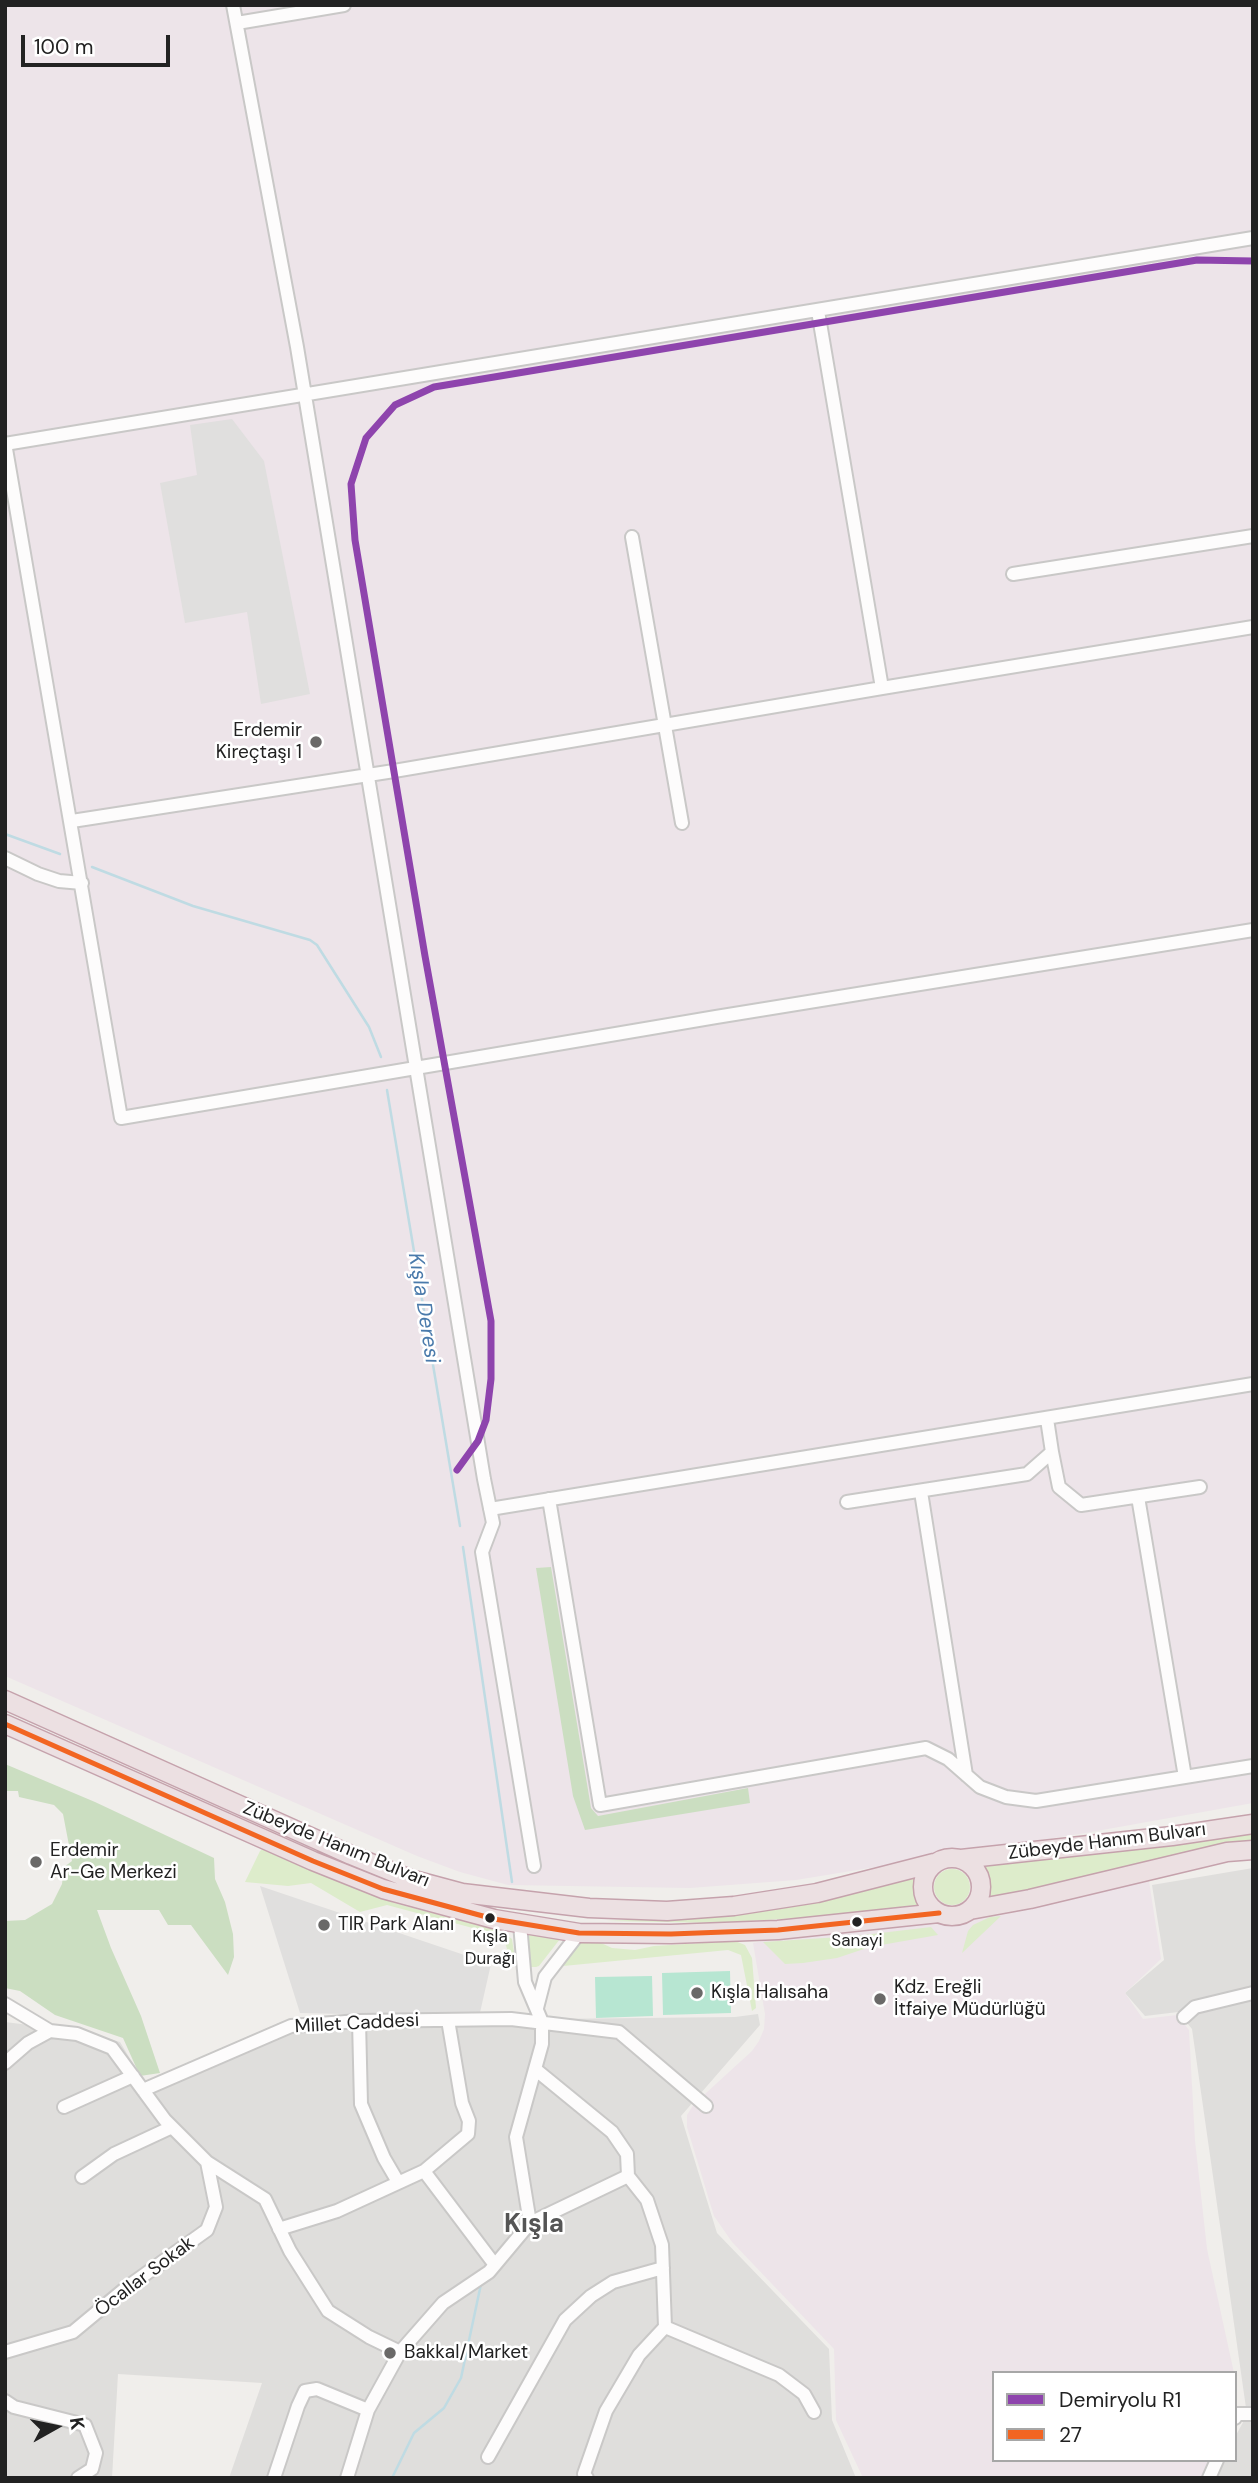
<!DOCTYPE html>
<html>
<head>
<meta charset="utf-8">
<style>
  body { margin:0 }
  #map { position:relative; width:1258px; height:2483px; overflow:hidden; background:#f0eeeb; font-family:"DM Sans",sans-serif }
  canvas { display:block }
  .frame { position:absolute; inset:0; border:7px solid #222; pointer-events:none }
  .legend { position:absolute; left:992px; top:2371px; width:245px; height:91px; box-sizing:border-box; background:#fff; border:2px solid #a7a7a7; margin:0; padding:9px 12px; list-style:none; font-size:21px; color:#222 }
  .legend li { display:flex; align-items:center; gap:14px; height:35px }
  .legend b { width:35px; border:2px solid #a7a7a7 }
  .north { position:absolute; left:21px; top:2392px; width:70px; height:70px; -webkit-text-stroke:5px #fff; paint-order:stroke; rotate:81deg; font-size:19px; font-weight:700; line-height:28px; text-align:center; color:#222 }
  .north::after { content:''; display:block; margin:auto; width:24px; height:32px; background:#222; clip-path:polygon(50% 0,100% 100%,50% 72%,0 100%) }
  .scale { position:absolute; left:21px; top:35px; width:149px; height:32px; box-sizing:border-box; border:4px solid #222; border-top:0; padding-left:9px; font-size:21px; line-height:24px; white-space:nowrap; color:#222; -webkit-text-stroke:5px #fff; paint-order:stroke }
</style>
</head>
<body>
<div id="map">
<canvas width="1258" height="2483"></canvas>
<div class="frame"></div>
<ul class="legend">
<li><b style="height:9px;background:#8e44ad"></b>Demiryolu R1</li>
<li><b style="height:9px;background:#f26522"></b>27</li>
</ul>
<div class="north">K</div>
<div class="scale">100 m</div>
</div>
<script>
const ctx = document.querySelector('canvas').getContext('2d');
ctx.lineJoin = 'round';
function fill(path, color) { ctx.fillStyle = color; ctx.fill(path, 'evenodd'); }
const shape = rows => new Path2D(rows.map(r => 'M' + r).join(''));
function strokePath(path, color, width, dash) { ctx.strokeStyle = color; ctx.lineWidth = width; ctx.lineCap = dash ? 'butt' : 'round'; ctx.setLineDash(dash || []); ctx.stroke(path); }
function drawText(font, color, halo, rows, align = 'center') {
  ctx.font = font + ' "DM Sans",sans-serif'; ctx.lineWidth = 5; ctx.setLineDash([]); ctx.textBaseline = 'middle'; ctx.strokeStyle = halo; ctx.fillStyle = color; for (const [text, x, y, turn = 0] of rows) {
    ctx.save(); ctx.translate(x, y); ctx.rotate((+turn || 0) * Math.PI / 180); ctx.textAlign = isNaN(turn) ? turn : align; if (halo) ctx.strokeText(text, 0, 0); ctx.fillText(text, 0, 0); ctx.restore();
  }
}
fill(shape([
  [1253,1868,1253,2478,1214,2478,1223,2460,1235,2460,1235,2437,1247,2415,1192,2029,1178,2012,1145,2016,1125,1993,1164,1960,1152,1885],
  [529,2014,551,2019,735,2017,758,2014,760,2025,681,2116,717,2233,829,2349,832,2420,856,2478,229,2478,262,2383,118,2374,112,2478,5,2478,5,2022,85,2032,120,2042,144,2082,281,2022,385,2015]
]), '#dfdedc');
fill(shape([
  [5,5,1253,5,1253,1803,1091,1832,796,1880,690,1888,508,1885,460,1872,417,1856,5,1676],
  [1149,1881,1161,1959,1125,1993,1143,2019,1177,2015,1189,2030,1195,2141,1207,2249,1234,2373,994,2373,994,2460,1217,2460,1208,2478,863,2478,836,2420,834,2349,732,2242,714,2216,687,2127,687,2115,694,2104,752,2051,759,2041,764,2029,765,2014,753,1943,864,1923,939,1913,955,1916,1039,1897]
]), '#ede4e9');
fill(shape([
  [1253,1834,1253,1841,985,1902,987,1883,979,1867],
  [264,1848,394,1903,501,1931,512,1939,516,1965,511,1962,504,1939,495,1934,387,1905,360,1912,311,1883,288,1886,245,1882,260,1851],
  '934 1887a18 18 0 1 1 36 0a18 18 0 1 1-36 0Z',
  [918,1875,919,1898,923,1910,718,1923,606,1921,717,1916],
  [1001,1916,962,1953,968,1931,973,1925,990,1917],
  [931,1927,938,1935,870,1947,837,1958,803,1963,785,1964,763,1942,855,1936],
  [528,1933,560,1939,539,1966,536,1967,529,1967],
  [735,1941,745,1945,752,1958,756,2008,752,2011,741,1955,728,1950,553,1967,579,1943,599,1942,612,1948,635,1950,654,1946]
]), '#ddeccb');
fill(shape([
  [551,1567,591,1808,598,1816,748,1788,750,1803,585,1830,573,1796,536,1568],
  [5,1764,95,1802,214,1858,215,1879,225,1902,233,1934,234,1957,228,1975,191,1925,168,1925,159,1910,97,1910,111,1948,141,2016,160,2073,140,2076,123,2038,55,2015,20,1991,5,1988,5,1921,25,1920,52,1904,62,1884,64,1867,72,1861,63,1814,54,1805,19,1797,18,1791,5,1791]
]), '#cbdec1');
fill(shape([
  [730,1971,731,2013,663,2015,662,1973],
  [652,1976,653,2016,596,2018,595,1977]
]), '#b7e6d2');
fill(shape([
  [232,419,264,461,310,694,261,704,247,612,185,623,160,483,197,475,190,425],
  [260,1886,491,1964,479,2017,300,2013]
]), '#e0dfde');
strokePath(shape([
  [5,834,60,854],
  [92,867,193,906,310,940,317,945,369,1027,381,1057],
  [387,1090,460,1526],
  [463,1547,512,1882],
  [392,2478,414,2433,444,2408,461,2378,481,2284]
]), '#bfdbe3', 2.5);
const minor = shape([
  [233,5,297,347,484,1479,493,1523,482,1552,534,1866],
  [237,23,344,5],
  [5,443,121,1118,716,1017,1253,930],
  [5,444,1253,238],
  [632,537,682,823],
  [1013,574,1253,536],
  [882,688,1253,627],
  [72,821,394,771,882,688,818,311],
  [5,858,38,874,59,881,82,883],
  [1052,1452,1059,1487,1081,1505,1200,1487],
  [921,1492,966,1775],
  [1138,1497,1185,1777],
  [549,1499,600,1805,926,1748,948,1759,980,1787,1006,1797,1036,1801,1253,1766],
  [847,1502,1027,1474,1052,1452,1047,1419],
  [490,1509,1253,1384],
  [520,1924,525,1982,542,2022,542,2044,516,2137,530,2223],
  [5,2004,50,2031],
  [537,2008,545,1977,579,1933],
  [1184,2017,1195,2007,1253,1993],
  [359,2021,361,2104,384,2158,398,2182],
  [5,2063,28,2043,50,2031,77,2034,112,2048,165,2120,207,2162,216,2207,207,2230,126,2288,73,2332,5,2352],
  [535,2069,612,2132,627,2154,628,2176],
  [143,2090,291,2026,359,2021,511,2019,619,2032,706,2106],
  [64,2107,133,2076],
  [207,2162,265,2199,290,2251,328,2311,369,2337,400,2352,368,2410,347,2478],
  [424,2171,495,2265],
  [82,2177,114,2154,172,2127],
  [279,2229,337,2211,424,2171,468,2134,469,2121,462,2103,448,2020],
  [665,2327,779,2375,804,2394,814,2412],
  [400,2352,443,2303,489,2272,530,2223,628,2176,647,2200,662,2245,665,2327,639,2355,606,2411,584,2474,587,2478],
  [5,2401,14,2407,85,2425,96,2453,92,2469,78,2478],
  [1235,2418,1237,2414,1253,2414],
  [488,2457,565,2320,591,2296,613,2282,663,2268],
  [274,2478,298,2406,305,2391,317,2389,368,2410],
  [1209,2478,1217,2460]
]);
const highway = shape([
  [5,1700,351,1855,410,1879,462,1893,589,1908,667,1911,734,1906,817,1893,934,1863],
  [5,1724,313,1861,383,1889,494,1919,579,1933,671,1934,778,1930,939,1913],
  '923 1887a29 29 0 1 1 58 0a29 29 0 1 1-58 0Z',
  [961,1859,1172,1836,1253,1824],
  [970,1910,1030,1899,1227,1852,1253,1850]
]);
strokePath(minor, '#c9c8c7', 16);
strokePath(highway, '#c5a2ac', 21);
strokePath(minor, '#fdfcfc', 12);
strokePath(highway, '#ece0e2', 18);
strokePath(shape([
  [5,1724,313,1861,383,1889,494,1919,579,1933,671,1934,778,1930,939,1913]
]), '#f26522', 5);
strokePath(shape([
  [457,1470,478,1441,486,1420,491,1379,491,1321,425,956,355,540,351,484,366,438,395,405,434,387,1197,260,1253,261]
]), '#8e44ad', 7);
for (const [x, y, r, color] of [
  [316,742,7,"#6a6968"],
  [36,1862,7,"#6a6968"],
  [490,1918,6,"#222"],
  [857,1922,6,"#222"],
  [324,1925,7,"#6a6968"],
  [697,1993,7,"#6a6968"],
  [880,1999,7,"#6a6968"],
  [390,2353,7,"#6a6968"]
]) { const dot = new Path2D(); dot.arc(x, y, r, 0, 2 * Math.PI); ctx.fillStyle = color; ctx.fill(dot); strokePath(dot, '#fff', 2.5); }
drawText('17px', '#222', '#fff', [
  ["Kışla",490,1938],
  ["Durağı",490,1960],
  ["Sanayi",857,1942]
]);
drawText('19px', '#222', '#fff', [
  ["Erdemir",302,731,"right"],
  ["Kireçtaşı 1",302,753,"right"],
  ["Erdemir",50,1851],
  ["Ar-Ge Merkezi",50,1873],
  ["TIR Park Alanı",338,1925],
  ["Kdz. Ereğli",894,1988],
  ["İtfaiye Müdürlüğü",894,2010],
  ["Kışla Halısaha",711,1993],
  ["Bakkal/Market",404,2353]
], 'left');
drawText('19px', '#222', '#fff', [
  ["Zübeyde Hanım Bulvarı",1107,1842,-7],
  ["Zübeyde Hanım Bulvarı",336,1845,22],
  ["Millet Caddesi",357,2024,-3],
  ["Öcallar Sokak",145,2277,-37]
]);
drawText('italic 21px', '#4a7aab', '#fff', [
  ["Kışla Deresi",423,1308,81]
]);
drawText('bold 26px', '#555', '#fff', [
  ["Kışla",534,2225]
]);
</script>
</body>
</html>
